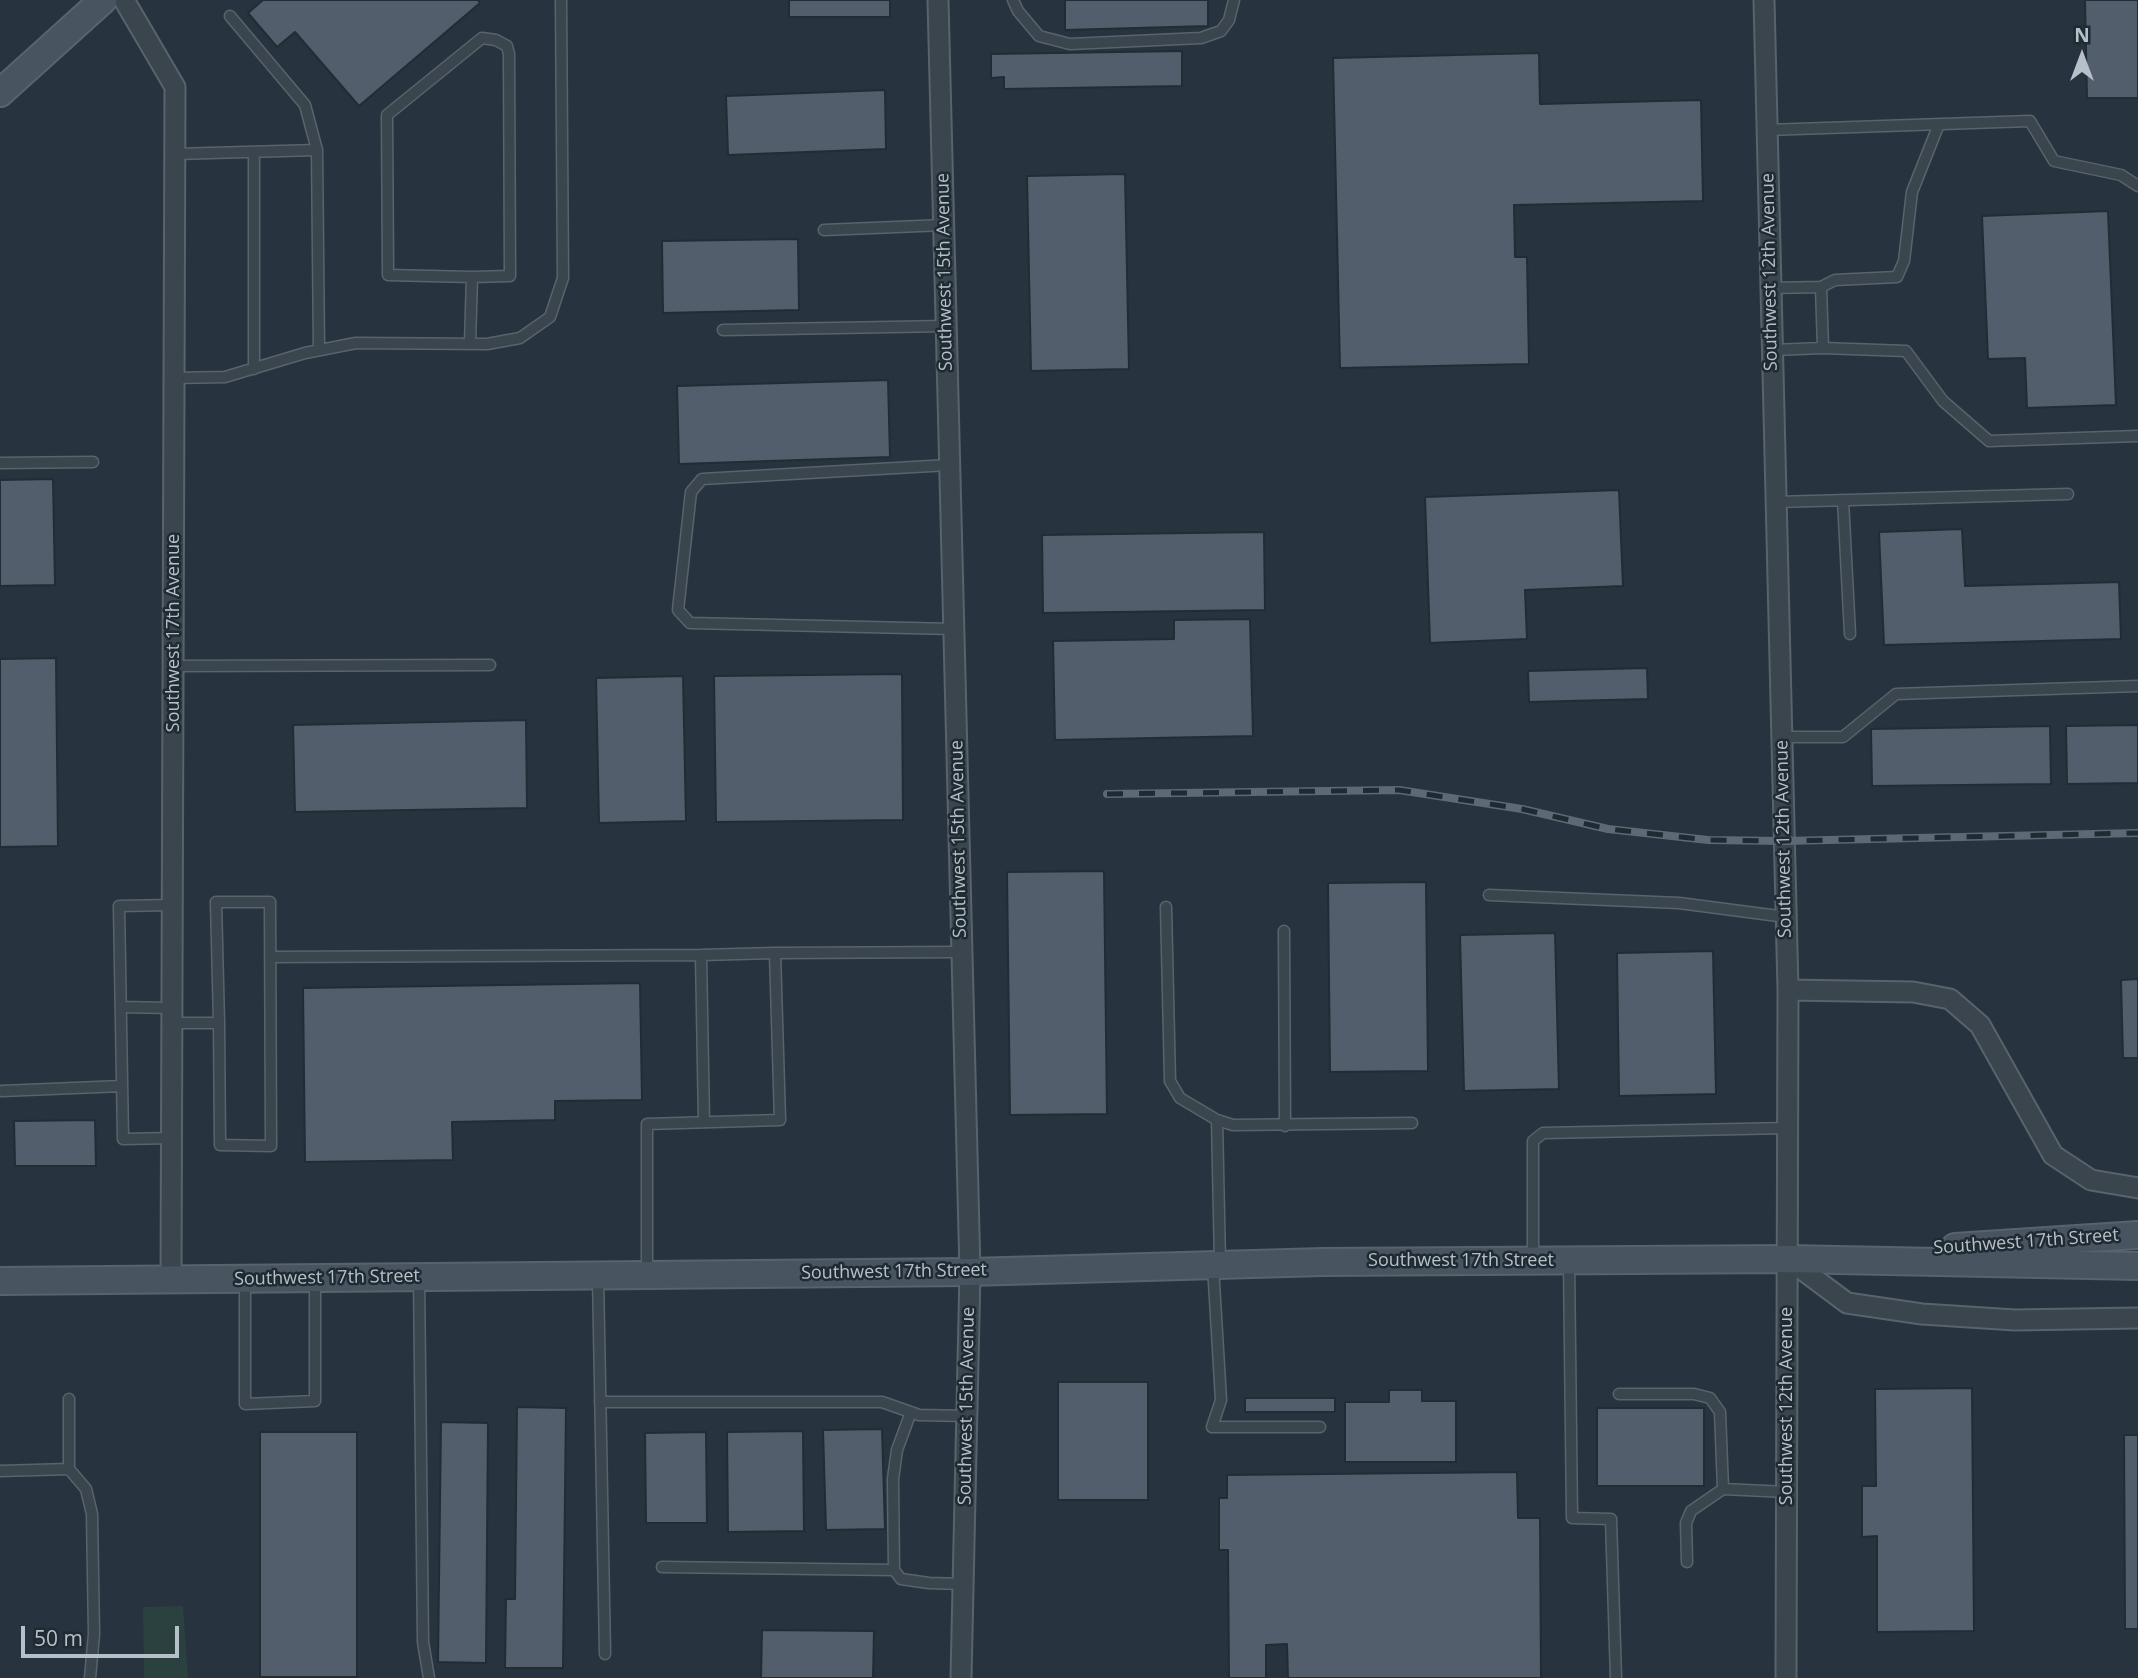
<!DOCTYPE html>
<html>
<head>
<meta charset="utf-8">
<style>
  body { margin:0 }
  #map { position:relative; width:2138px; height:1678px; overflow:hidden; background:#27333e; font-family:"Open Sans",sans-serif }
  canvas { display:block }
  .north { position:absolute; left:2047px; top:21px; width:70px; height:70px; -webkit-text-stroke:5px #202a33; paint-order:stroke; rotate:0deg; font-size:19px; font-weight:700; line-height:28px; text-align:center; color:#b7c0c9 }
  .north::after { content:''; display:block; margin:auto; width:24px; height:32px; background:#b7c0c9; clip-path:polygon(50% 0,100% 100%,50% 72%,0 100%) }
  .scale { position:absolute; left:21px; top:1626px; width:158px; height:32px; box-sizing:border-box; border:4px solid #b7c0c9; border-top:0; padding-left:9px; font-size:21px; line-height:24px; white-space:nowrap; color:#b7c0c9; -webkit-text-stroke:5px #202a33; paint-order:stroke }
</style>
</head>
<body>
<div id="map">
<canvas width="2138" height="1678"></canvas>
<div class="north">N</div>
<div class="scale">50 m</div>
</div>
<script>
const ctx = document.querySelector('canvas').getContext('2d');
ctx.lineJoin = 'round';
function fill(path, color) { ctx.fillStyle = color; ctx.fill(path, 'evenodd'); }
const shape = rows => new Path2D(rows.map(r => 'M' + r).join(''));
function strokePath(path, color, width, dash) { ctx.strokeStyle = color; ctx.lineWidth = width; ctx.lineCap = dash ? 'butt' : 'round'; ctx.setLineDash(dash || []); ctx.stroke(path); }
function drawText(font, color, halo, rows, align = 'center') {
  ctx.font = font + ' "Open Sans",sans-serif'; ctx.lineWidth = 5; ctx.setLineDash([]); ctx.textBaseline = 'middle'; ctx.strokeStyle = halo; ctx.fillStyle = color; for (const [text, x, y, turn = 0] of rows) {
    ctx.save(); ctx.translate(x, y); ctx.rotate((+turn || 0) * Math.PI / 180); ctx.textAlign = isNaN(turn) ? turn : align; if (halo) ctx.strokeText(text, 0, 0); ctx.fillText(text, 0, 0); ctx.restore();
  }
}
fill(shape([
  [183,1606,188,1678,144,1678,143,1607]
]), '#2a4140');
const building = shape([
  [263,0,478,0,480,3,359,106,295,32,277,47,248,13,263,0],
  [789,0,890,0,890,17,789,17,789,0],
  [1065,0,1208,0,1208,26,1065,30,1065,0],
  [2085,0,2138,0,2138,98,2087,98,2085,0],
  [1182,51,1182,86,1004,89,1004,77,991,78,991,54,1182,51],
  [1539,53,1540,104,1701,100,1703,201,1514,205,1515,257,1527,257,1529,364,1340,368,1333,58,1539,53],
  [885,90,886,149,728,155,726,96,885,90],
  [1125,174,1129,369,1031,371,1027,176,1125,174],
  [2108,211,2116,405,2027,408,2025,358,1988,359,1982,216,2108,211],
  [798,239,799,310,663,313,662,241,798,239],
  [888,380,890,457,679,464,677,386,888,380],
  [53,479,55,585,0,586,0,480,53,479],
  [1619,490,1623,586,1525,590,1527,639,1430,643,1425,497,1619,490],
  [1962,529,1965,586,2119,582,2121,639,1884,645,1879,532,1962,529],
  [1264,532,1265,610,1043,613,1042,535,1264,532],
  [1250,619,1253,736,1055,740,1053,641,1174,639,1174,620,1250,619],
  [56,658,58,846,0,847,0,659,56,658],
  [1647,668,1648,699,1529,702,1528,671,1647,668],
  [902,674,903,820,716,822,714,676,902,674],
  [683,676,686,821,599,823,596,678,683,676],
  [526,720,527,808,295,812,293,725,526,720],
  [2138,725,2138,783,2067,784,2066,726,2138,725],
  [2050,726,2051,784,1872,786,1871,729,2050,726],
  [1104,871,1107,1114,1010,1115,1007,872,1104,871],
  [1426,882,1428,1071,1330,1072,1328,883,1426,882],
  [1555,933,1559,1089,1464,1091,1460,935,1555,933],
  [1713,951,1716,1094,1619,1096,1617,953,1713,951],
  [2138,979,2138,1058,2123,1058,2121,980,2138,979],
  [640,983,642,1100,555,1101,555,1120,452,1122,453,1160,305,1162,303,988,640,983],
  [95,1120,96,1166,15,1166,14,1121,95,1120],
  [1058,1382,1148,1382,1148,1500,1058,1500,1058,1382],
  [1972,1388,1974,1631,1877,1632,1877,1536,1862,1537,1862,1486,1876,1486,1875,1389,1972,1388],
  [1389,1390,1422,1390,1422,1401,1456,1401,1456,1462,1345,1462,1345,1402,1389,1402,1389,1390],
  [1245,1398,1335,1398,1335,1412,1245,1412,1245,1398],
  [517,1407,566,1408,563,1668,505,1668,506,1599,515,1599,517,1407],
  [1597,1408,1704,1408,1704,1486,1597,1486,1597,1408],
  [441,1422,488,1423,486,1663,438,1662,441,1422],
  [882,1429,885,1529,826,1530,823,1430,882,1429],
  [803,1431,804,1531,728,1532,727,1432,803,1431],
  [260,1432,357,1432,357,1677,260,1677,260,1432],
  [706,1432,707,1523,646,1523,645,1433,706,1432],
  [2124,1435,2138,1435,2138,1629,2125,1629,2124,1435],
  [1517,1472,1518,1518,1540,1518,1541,1678,1288,1678,1287,1644,1266,1645,1266,1678,1229,1678,1228,1550,1219,1550,1219,1498,1227,1498,1227,1475,1517,1472],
  [762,1630,874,1631,873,1678,761,1678,762,1630]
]);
fill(building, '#525e6c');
strokePath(building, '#222c35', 2);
const lane = shape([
  [1013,0,1018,11,1039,36,1070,44,1201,38,1221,31,1229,20,1234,0],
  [230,16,305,105,317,150],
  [1767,130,2030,121,2054,161,2121,175,2138,186],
  [175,154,317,150,319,350],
  [824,230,944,225],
  [1821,287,1835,280,1897,277,1904,261,1912,192,1939,124],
  [1771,288,1821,287,1823,348,1772,350],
  [723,330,946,326],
  [470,344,472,277,510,276,509,54,507,46,496,40,482,38,387,115,388,275,472,277],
  [1823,348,1906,351,1943,401,1989,441,2138,436],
  [254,369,254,152],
  [174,378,225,377,305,353,356,343,487,344,520,338,550,317,563,278,561,0],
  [0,463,93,462],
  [949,465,702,479,691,492,678,610,690,623,954,629],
  [1843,500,1850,634],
  [1776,502,2068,494],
  [174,666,490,665],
  [1782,737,1843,737,1896,694,2138,686],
  [1489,895,1679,903,1786,917],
  [1166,907,1170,1081,1180,1098,1217,1120,1233,1125,1412,1123],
  [1284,931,1285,1126],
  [775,953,962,952],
  [270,957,701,955],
  [121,1007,172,1008],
  [172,1023,219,1023,220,1145,271,1146,270,902,216,902,219,1023],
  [2,1091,122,1086],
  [1217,1120,1220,1263],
  [172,1138,123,1139,119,906,173,905],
  [1533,1260,1533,1141,1543,1133,1788,1128],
  [1569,1261,1572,1518,1611,1519,1616,1678],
  [1213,1266,1221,1400,1212,1427,1320,1427],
  [647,1274,647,1124,780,1120,775,953,701,955,704,1122],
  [598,1276,605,1654],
  [419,1278,423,1642,429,1678],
  [245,1279,245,1404,315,1401,315,1278],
  [1619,1394,1694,1394,1710,1398,1720,1412,1723,1489,1787,1492],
  [600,1402,882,1402,919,1415,967,1416],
  [911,1412,897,1450,893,1479,894,1570,901,1579,929,1583,963,1584],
  [69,1469,86,1489,92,1514,94,1634,90,1678],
  [0,1471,69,1469,69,1399],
  [1687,1562,1686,1523,1691,1511,1723,1489],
  [662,1567,894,1570]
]);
const street = shape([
  [124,0,175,87,171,1280],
  [938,0,970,1272,961,1678],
  [1764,0,1788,990,1786,1678],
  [1788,990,1913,992,1950,999,1980,1025,2053,1155,2091,1180,2138,1188],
  [1788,1259,1847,1303,1922,1314,2015,1320,2138,1318]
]);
const secondary = shape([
  [0,93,103,0],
  [1955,1247,2138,1235],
  [0,1281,970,1272,1323,1262,1788,1259,2138,1266]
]);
strokePath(lane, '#59636c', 13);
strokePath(street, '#59636c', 23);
strokePath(secondary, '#59636c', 30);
strokePath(lane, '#3b454e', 10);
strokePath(street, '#3b454e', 19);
strokePath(secondary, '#495461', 26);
const rail = shape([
  [1107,794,1399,790,1522,809,1608,829,1708,840,1784,841,2138,833]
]);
strokePath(rail, '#5d6975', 8);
strokePath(rail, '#202a33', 5, [16]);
drawText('18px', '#b7c0c9', '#202a33', [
  ["Southwest 15th Avenue",945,272,-91],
  ["Southwest 12th Avenue",1770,272,-91],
  ["Southwest 17th Avenue",174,633,-90],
  ["Southwest 15th Avenue",959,839,-91],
  ["Southwest 12th Avenue",1784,839,-91],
  ["Southwest 17th Street",2026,1242,-4],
  ["Southwest 17th Street",1461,1261],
  ["Southwest 17th Street",894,1272,-1],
  ["Southwest 17th Street",327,1278,-1],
  ["Southwest 15th Avenue",967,1406,-89],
  ["Southwest 12th Avenue",1787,1406,-90]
]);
</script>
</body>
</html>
